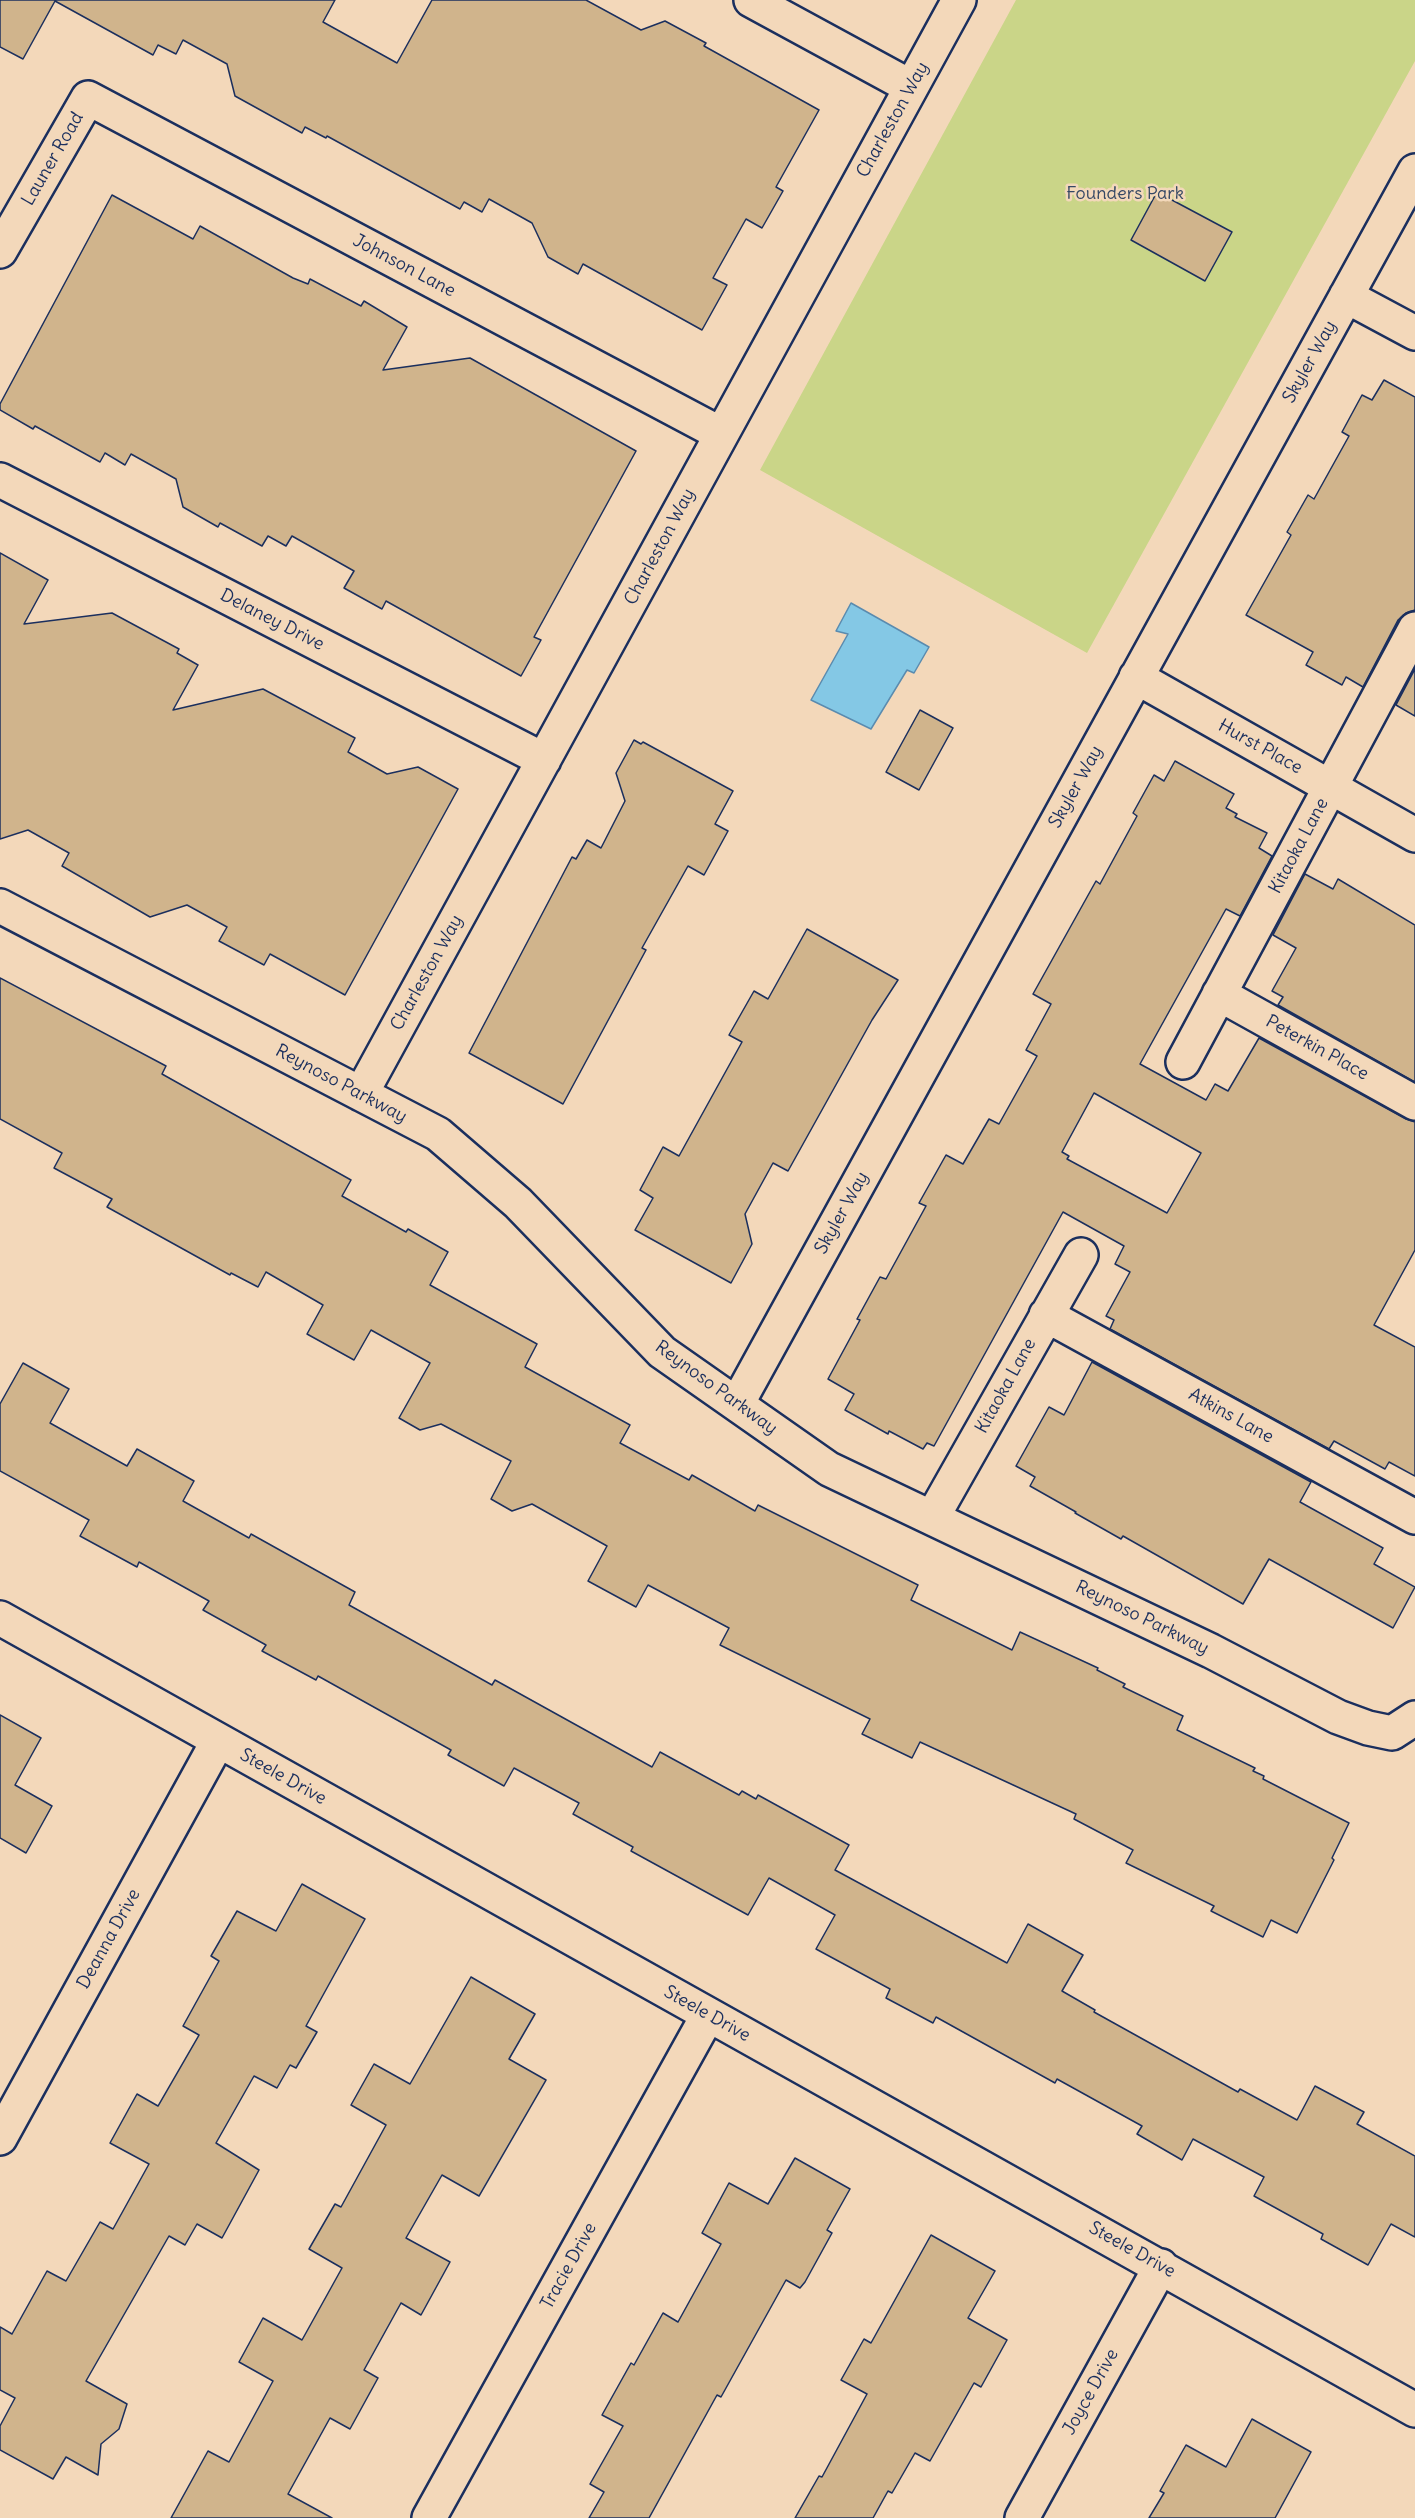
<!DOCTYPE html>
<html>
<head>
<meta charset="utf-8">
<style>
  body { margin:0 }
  canvas { display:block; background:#f3d8ba }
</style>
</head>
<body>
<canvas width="1415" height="2518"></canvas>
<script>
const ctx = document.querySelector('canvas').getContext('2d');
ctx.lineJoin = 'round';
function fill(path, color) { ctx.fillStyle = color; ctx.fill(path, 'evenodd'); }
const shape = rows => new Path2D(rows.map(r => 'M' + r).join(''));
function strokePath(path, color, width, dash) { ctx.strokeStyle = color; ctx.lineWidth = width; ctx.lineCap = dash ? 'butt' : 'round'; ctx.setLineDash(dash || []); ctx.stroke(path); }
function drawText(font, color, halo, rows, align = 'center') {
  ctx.font = font + ' Delius,sans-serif'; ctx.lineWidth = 5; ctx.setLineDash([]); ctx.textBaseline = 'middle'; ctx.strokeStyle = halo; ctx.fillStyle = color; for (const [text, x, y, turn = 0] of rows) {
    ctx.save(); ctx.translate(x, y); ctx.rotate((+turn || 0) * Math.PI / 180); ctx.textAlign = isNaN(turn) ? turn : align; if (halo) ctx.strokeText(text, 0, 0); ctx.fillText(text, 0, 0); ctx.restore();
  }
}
fill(shape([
  [1016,0,1415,0,1415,61,1087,653,760,470]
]), '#cad588');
const water = shape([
  [851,603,929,647,914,673,907,670,871,729,811,700,848,634,836,631,851,603]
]);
fill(water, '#84c8e5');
strokePath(water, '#5a8baf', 1.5);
const building = shape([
  [0,0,335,0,323,22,397,63,432,0,586,0,641,30,665,21,706,43,704,46,819,110,776,187,783,191,762,228,746,219,713,278,727,285,702,330,583,264,578,274,548,257,532,223,489,199,482,212,464,202,460,209,327,136,326,138,305,127,302,133,235,96,227,64,183,40,176,54,158,45,153,55,55,1,23,59,0,47,0,0],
  [1157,192,1232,232,1205,281,1131,240,1157,192],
  [112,195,193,239,200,226,293,278,308,284,310,279,361,306,364,301,407,327,383,370,470,358,636,451,534,637,541,640,521,676,386,601,382,609,344,588,354,571,292,536,286,546,268,536,262,546,220,523,218,527,183,507,176,479,131,454,125,465,105,453,100,462,35,426,33,429,0,410,0,404,112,195],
  [1384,380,1415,397,1415,610,1406,613,1398,620,1363,687,1346,677,1342,685,1306,665,1313,652,1246,615,1291,535,1287,532,1308,495,1314,499,1349,436,1342,432,1362,395,1372,400,1384,380],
  [0,553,48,580,24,624,112,613,179,649,177,653,198,665,173,710,263,689,355,738,348,752,387,774,418,767,458,789,345,995,270,954,264,965,219,941,227,927,187,905,150,917,62,866,69,853,28,830,0,839,0,553],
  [1415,669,1415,716,1396,705,1415,669],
  [920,710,953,728,919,790,886,772,920,710],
  [634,740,641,744,643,742,733,791,715,824,728,831,704,875,688,866,642,948,646,950,563,1104,469,1053,572,857,576,859,587,840,601,848,625,801,616,773,634,740],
  [1175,761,1234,794,1226,808,1237,814,1235,817,1267,833,1259,848,1272,856,1240,916,1226,909,1140,1064,1206,1100,1215,1084,1228,1091,1259,1038,1406,1119,1415,1122,1415,1250,1374,1325,1415,1347,1415,1476,1389,1462,1385,1469,1334,1441,1329,1449,1110,1329,1114,1320,1106,1316,1130,1272,1115,1264,1124,1246,1063,1212,934,1446,927,1443,923,1449,889,1431,888,1434,845,1410,854,1394,828,1379,860,1320,857,1319,880,1277,886,1279,926,1206,919,1203,946,1155,963,1164,989,1119,999,1124,1037,1056,1026,1050,1051,1004,1033,994,1096,881,1100,884,1137,816,1133,813,1154,775,1164,781,1175,761],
  [1094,1093,1201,1153,1167,1213,1067,1159,1069,1156,1062,1152,1094,1093],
  [1305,874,1333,889,1338,879,1415,925,1415,1082,1278,1005,1283,997,1272,991,1296,948,1273,935,1305,874],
  [807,929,898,980,872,1020,788,1171,773,1163,745,1214,752,1244,731,1283,635,1230,653,1198,640,1190,663,1147,679,1156,742,1042,729,1035,754,991,768,999,807,929],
  [0,978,166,1066,162,1074,351,1180,342,1196,406,1232,408,1229,448,1252,430,1285,537,1344,525,1367,630,1425,620,1443,689,1480,692,1475,755,1511,758,1505,918,1585,911,1600,1012,1650,1020,1632,1098,1668,1097,1670,1125,1684,1123,1687,1183,1716,1177,1730,1255,1768,1253,1771,1264,1776,1263,1779,1349,1823,1332,1858,1334,1860,1297,1933,1271,1920,1263,1937,1211,1911,1214,1906,1126,1863,1133,1850,1074,1819,1076,1814,920,1742,912,1758,862,1734,870,1719,720,1645,729,1628,648,1585,636,1607,588,1581,607,1546,532,1504,512,1511,491,1499,511,1461,441,1424,420,1430,399,1418,430,1363,371,1330,354,1360,307,1334,323,1305,266,1272,258,1287,231,1273,230,1275,107,1207,112,1199,54,1168,62,1153,0,1119,0,978],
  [1092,1362,1311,1482,1300,1502,1383,1548,1374,1564,1415,1587,1393,1628,1269,1559,1243,1604,1123,1536,1121,1539,1075,1513,1076,1512,1030,1486,1035,1477,1016,1466,1049,1407,1064,1415,1092,1362],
  [23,1363,69,1389,50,1423,127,1466,137,1449,194,1481,183,1501,249,1538,251,1534,355,1592,349,1605,492,1685,495,1680,652,1767,660,1752,739,1795,742,1791,756,1799,758,1795,849,1845,835,1870,1007,1963,1028,1924,1083,1955,1062,1991,1095,2010,1094,2012,1238,2092,1240,2089,1297,2120,1315,2086,1364,2112,1357,2124,1415,2156,1415,2237,1391,2224,1368,2265,1321,2239,1323,2234,1254,2196,1264,2177,1193,2139,1182,2160,1137,2134,1142,2126,1057,2079,1055,2083,936,2017,933,2023,886,1998,890,1989,816,1949,835,1915,769,1878,748,1915,631,1851,633,1847,573,1814,579,1803,514,1768,504,1786,448,1755,451,1750,318,1676,316,1680,262,1651,266,1645,203,1610,209,1601,139,1562,137,1567,80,1536,89,1520,0,1471,0,1404,23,1363],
  [0,1715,41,1738,15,1785,52,1806,26,1853,0,1838,0,1715],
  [302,1884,365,1919,306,2026,317,2032,296,2068,290,2065,277,2088,254,2076,216,2143,259,2170,222,2238,197,2224,185,2245,169,2236,86,2381,127,2404,119,2429,101,2444,98,2475,66,2457,53,2479,0,2450,0,2426,15,2398,0,2390,0,2327,12,2334,47,2271,66,2281,100,2222,113,2229,149,2164,110,2143,137,2094,158,2106,199,2035,183,2026,219,1961,211,1956,237,1911,276,1931,302,1884],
  [471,1977,535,2014,509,2059,546,2080,479,2196,442,2175,406,2238,450,2262,421,2315,401,2303,364,2370,378,2378,350,2429,330,2418,288,2494,332,2518,171,2518,208,2451,229,2462,273,2381,239,2362,263,2318,302,2340,342,2268,309,2249,335,2204,341,2207,386,2125,351,2105,374,2064,410,2084,471,1977],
  [795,2158,850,2189,827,2230,832,2233,805,2282,800,2288,786,2280,721,2397,717,2395,649,2518,589,2518,604,2492,590,2484,623,2426,602,2415,631,2363,634,2365,663,2313,678,2322,721,2244,702,2233,729,2183,768,2204,795,2158],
  [931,2235,995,2271,968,2318,1007,2340,981,2387,974,2383,930,2461,915,2453,892,2493,888,2491,873,2518,795,2518,819,2476,822,2477,867,2394,841,2380,864,2339,871,2343,931,2235],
  [1252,2419,1311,2452,1275,2518,1149,2518,1164,2493,1160,2491,1186,2445,1226,2467,1252,2419]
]);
fill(building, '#d0b48c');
strokePath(building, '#1b2f5e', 1.5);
const minor = shape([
  [751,0,911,87],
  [0,251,88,98,721,434],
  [1346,296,1415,333],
  [0,480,544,760],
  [1136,677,1415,835],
  [0,906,438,1134,518,1203,662,1352,829,1469,1211,1651,1338,1717,1368,1728,1392,1733,1415,1718],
  [1219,994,1415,1103],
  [1183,1062,1415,629],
  [361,1094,959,0],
  [1046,1315,1415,1517],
  [737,1404,1415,171],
  [932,1518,1081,1255],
  [0,1618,1415,2410],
  [0,2138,218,1741],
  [429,2518,708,2015],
  [1022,2518,1161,2266]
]);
strokePath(minor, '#1b2f5e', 38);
strokePath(minor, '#f3d8ba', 33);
drawText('18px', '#1b2f5e', '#f3d8ba', [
  ["Charleston Way",893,120,-61],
  ["Launer Road",53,159,-60],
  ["Johnson Lane",404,266,28],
  ["Skyler Way",1310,362,-61],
  ["Charleston Way",660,547,-62],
  ["Delaney Drive",272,620,27],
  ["Hurst Place",1260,747,29],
  ["Skyler Way",1076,787,-61],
  ["Kitaoka Lane",1299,846,-62],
  ["Charleston Way",427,973,-61],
  ["Peterkin Place",1317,1048,29],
  ["Reynoso Parkway",341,1084,28],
  ["Skyler Way",842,1213,-61],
  ["Kitaoka Lane",1006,1386,-61],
  ["Reynoso Parkway",716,1388,36],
  ["Atkins Lane",1231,1416,29],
  ["Reynoso Parkway",1142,1618,26],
  ["Steele Drive",283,1777,29],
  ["Deanna Drive",109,1939,-61],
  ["Steele Drive",707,2014,29],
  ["Steele Drive",1132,2250,29],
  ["Tracie Drive",569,2266,-61],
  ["Joyce Drive",1091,2392,-61]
]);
drawText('18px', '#354864', '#f3d8ba', [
  ["Founders Park",1125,194]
]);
</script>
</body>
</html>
